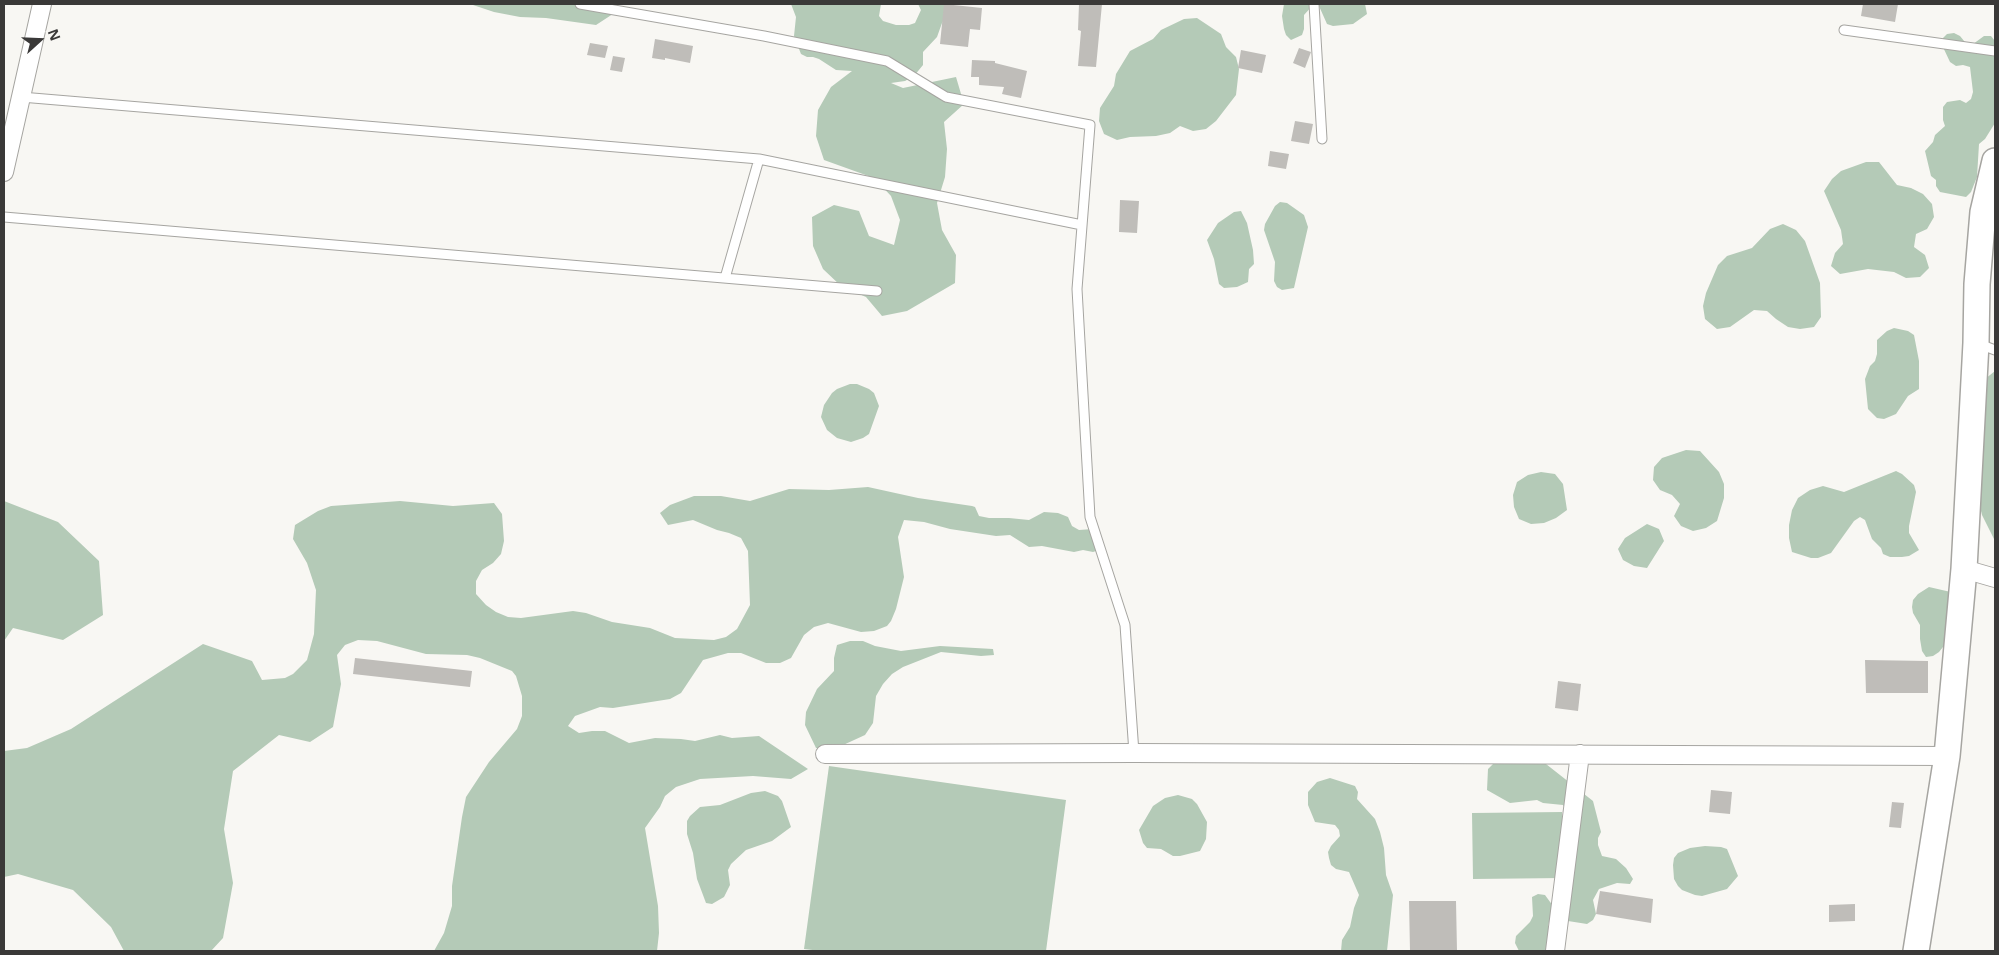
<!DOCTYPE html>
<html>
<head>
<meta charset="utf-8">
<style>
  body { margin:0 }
  #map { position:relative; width:1999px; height:955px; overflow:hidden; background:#f8f7f3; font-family:"Open Sans",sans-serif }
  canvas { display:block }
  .frame { position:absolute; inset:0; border:5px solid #3a3938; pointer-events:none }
  .north { position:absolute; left:15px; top:15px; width:50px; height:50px; -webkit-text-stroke:4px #f8f7f3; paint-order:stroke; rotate:70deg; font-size:14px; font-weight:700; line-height:20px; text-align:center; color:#3a3938 }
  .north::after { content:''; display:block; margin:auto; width:18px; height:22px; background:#3a3938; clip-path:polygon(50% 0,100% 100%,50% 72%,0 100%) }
</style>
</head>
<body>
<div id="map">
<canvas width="1999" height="955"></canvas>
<div class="frame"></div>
<div class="north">N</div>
</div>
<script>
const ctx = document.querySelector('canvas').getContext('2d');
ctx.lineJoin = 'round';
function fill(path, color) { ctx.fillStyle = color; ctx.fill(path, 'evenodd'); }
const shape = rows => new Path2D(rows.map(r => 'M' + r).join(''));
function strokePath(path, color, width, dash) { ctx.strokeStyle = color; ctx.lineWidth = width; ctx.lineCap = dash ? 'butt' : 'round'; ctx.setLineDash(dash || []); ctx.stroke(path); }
fill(shape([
  [470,4,608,4,619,10,596,25,546,18,520,17,494,12],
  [791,4,881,4,879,16,883,21,896,25,909,25,915,23,921,10,918,4,948,4,949,12,942,23,937,37,923,52,923,65,914,76,905,81,891,83,903,88,956,77,964,104,944,122,947,149,945,177,937,203,942,230,956,255,955,283,907,311,882,316,866,297,841,286,823,269,813,246,812,217,834,205,859,211,869,236,894,245,900,220,891,196,874,178,824,160,816,136,818,110,831,87,852,71,836,70,819,59,813,57,807,57,801,54,794,36,796,17],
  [1284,4,1365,4,1367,14,1353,24,1333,26,1327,24,1319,6,1313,5,1304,15,1304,29,1302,35,1291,40,1286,35,1284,29,1282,16],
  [1197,18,1221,34,1226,47,1236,57,1239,69,1236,95,1216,121,1206,129,1193,131,1180,126,1170,133,1156,136,1130,137,1117,140,1104,134,1099,121,1100,108,1114,86,1116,74,1130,51,1153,39,1161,30,1184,19],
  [1954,33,1960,36,1969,47,1984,36,1991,36,1995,41,1995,123,1985,139,1979,144,1977,177,1971,192,1966,197,1940,192,1936,186,1936,180,1931,176,1925,151,1933,142,1935,135,1945,126,1943,120,1943,107,1947,102,1960,100,1966,103,1971,99,1973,92,1970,67,1963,65,1956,66,1950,62,1942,45,1943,38,1947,34],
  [1866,162,1879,162,1897,185,1911,188,1923,194,1932,204,1934,217,1927,229,1916,234,1914,247,1925,255,1929,268,1920,277,1906,278,1894,272,1868,269,1840,274,1831,266,1835,253,1843,244,1841,230,1824,191,1832,179,1841,171],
  [1280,202,1287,203,1304,215,1308,227,1294,288,1282,290,1277,287,1274,281,1275,262,1264,230,1265,224,1275,206],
  [1241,211,1247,223,1253,250,1254,264,1249,269,1248,282,1237,287,1224,288,1219,284,1214,259,1207,240,1218,223,1234,212],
  [1783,224,1796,230,1805,241,1820,283,1821,317,1814,327,1800,329,1788,327,1776,319,1767,311,1754,310,1730,327,1717,329,1705,319,1703,306,1706,293,1718,265,1727,256,1752,248,1770,229],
  [1894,328,1908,331,1914,335,1919,361,1919,389,1908,396,1896,414,1884,419,1877,418,1868,409,1865,379,1870,366,1875,361,1877,354,1877,340,1887,331],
  [1995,371,1995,541,1982,515,1976,491,1980,383],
  [850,384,857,384,869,389,874,393,879,406,869,434,863,438,851,442,837,438,827,430,821,417,824,405,832,393,837,389],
  [1686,450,1700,451,1719,472,1724,484,1724,498,1717,521,1706,528,1693,531,1681,526,1674,516,1680,504,1672,495,1660,490,1653,480,1654,467,1662,458],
  [1896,471,1902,474,1914,485,1916,492,1909,526,1909,533,1919,550,1909,556,1902,557,1890,557,1883,554,1881,548,1872,539,1865,520,1860,517,1854,521,1831,553,1818,558,1811,558,1792,552,1789,538,1789,525,1792,510,1798,498,1810,490,1823,486,1844,492],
  [1541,472,1555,474,1563,484,1567,510,1556,518,1544,523,1531,524,1519,519,1514,507,1513,495,1517,482,1528,475],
  [868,487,918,498,972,506,975,507,979,516,989,518,1009,518,1029,520,1044,512,1058,513,1068,517,1072,526,1079,530,1093,529,1099,550,1093,552,1083,550,1074,552,1042,546,1029,547,1010,535,996,536,950,529,924,522,904,520,898,537,904,577,896,609,891,621,887,626,874,631,861,632,828,623,814,627,804,635,791,658,780,663,766,663,741,653,728,653,703,660,681,693,670,699,613,708,600,707,575,716,568,726,579,733,592,731,605,731,629,743,655,738,681,739,695,741,720,735,732,738,759,736,808,769,791,779,753,776,700,779,676,787,665,796,660,807,645,828,658,906,659,933,657,951,434,951,444,933,452,906,452,886,462,817,466,797,489,762,517,729,522,716,522,696,516,676,512,671,480,658,467,655,426,654,377,641,358,640,345,645,337,655,341,684,333,727,310,742,279,735,233,771,224,829,233,883,223,938,211,951,124,951,111,927,73,890,18,874,4,877,4,751,27,748,71,729,203,644,252,661,262,680,285,678,293,674,307,660,314,634,316,590,307,563,293,539,295,525,318,511,331,506,400,501,453,506,494,503,502,514,504,541,501,554,493,563,482,570,476,581,476,594,486,605,496,612,508,617,521,618,573,611,586,613,612,622,650,628,675,638,714,640,726,637,737,629,750,605,748,551,741,538,729,533,717,530,693,520,668,525,660,513,670,505,694,496,721,496,750,501,789,489,829,490],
  [4,501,58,522,99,561,103,615,63,640,13,628,4,641],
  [1647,524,1659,529,1664,541,1647,568,1634,566,1623,560,1618,549,1625,538],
  [1929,587,1955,593,1948,634,1943,647,1939,652,1933,656,1926,657,1922,651,1920,639,1920,625,1913,613,1912,607,1913,600,1918,594],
  [850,641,863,641,875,646,901,651,940,646,993,649,994,655,981,656,941,652,903,667,892,674,883,684,876,696,873,723,865,735,841,746,828,749,816,748,805,725,806,712,817,689,834,671,834,658,837,645],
  [1506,758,1540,761,1546,764,1593,801,1601,832,1598,838,1598,845,1602,856,1616,859,1626,868,1633,879,1630,884,1617,883,1599,889,1593,900,1596,914,1593,920,1587,924,1568,921,1567,810,1563,805,1543,803,1537,800,1510,803,1487,790,1488,769,1493,764],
  [829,766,1066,800,1046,951,821,951,804,949],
  [1330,778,1355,786,1358,792,1357,799,1375,819,1380,832,1384,848,1386,875,1393,895,1387,951,1341,951,1342,940,1350,927,1354,908,1359,895,1349,872,1336,869,1331,865,1329,858,1328,852,1331,846,1340,836,1339,830,1335,825,1315,822,1308,805,1308,792,1317,782],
  [765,791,778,796,782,801,791,827,772,841,746,850,731,864,728,870,730,885,724,897,712,904,706,903,697,879,693,853,687,834,687,821,690,816,700,807,720,805,751,793],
  [1178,795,1192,799,1197,804,1207,822,1206,839,1200,851,1180,856,1173,856,1161,849,1147,848,1143,843,1139,830,1153,806,1165,798],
  [1562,812,1563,878,1473,879,1472,813],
  [1705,846,1721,847,1727,849,1738,876,1727,889,1702,896,1695,895,1682,890,1678,886,1674,879,1673,865,1674,858,1678,853,1690,848],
  [1538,894,1545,895,1553,906,1548,926,1549,951,1519,951,1515,943,1516,936,1530,922,1533,916,1532,897]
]), '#b4cab7');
fill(shape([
  [944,4,982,8,980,30,970,29,968,47,940,44],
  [1079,4,1102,4,1096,67,1078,66,1081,31,1078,30],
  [1863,4,1898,4,1895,22,1861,16],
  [655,39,693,46,690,63,665,58,665,60,652,58],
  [590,43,608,46,605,58,587,55],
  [1299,48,1311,52,1305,68,1293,63],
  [1241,50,1266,55,1262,73,1238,68],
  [613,56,625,58,622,72,610,70],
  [972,60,995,61,995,63,1027,71,1021,98,1002,94,1004,87,979,85,979,77,971,77],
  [1295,121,1313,124,1309,144,1291,141],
  [1270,151,1289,154,1286,169,1268,166],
  [1120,200,1139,201,1137,233,1119,232],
  [355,658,472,671,470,687,353,674],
  [1865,660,1928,661,1928,693,1866,693],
  [1558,681,1581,684,1578,711,1555,708],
  [1711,790,1732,792,1730,814,1709,812],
  [1892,802,1904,803,1901,828,1889,827],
  [1600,891,1653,899,1651,923,1596,914],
  [1409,901,1456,901,1457,951,1410,951],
  [1855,904,1855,921,1829,922,1829,905]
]), '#bfbdb9');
const lane = shape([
  [580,4,764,36,887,61,946,97,1090,125,1077,289,1090,517,1125,625,1134,753],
  [1314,4,1322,139],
  [1844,30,1995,51],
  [21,97,759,159,1082,225],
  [4,217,877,291],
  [725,278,759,159],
  [1979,344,1995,350]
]);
const street = shape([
  [4,172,42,4],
  [1964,569,1995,578],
  [825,754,1134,753,1947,756],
  [1555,951,1580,754]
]);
const secondary = shape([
  [1916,951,1947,756,1964,569,1976,343,1977,284,1983,212,1995,161]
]);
strokePath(lane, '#a6a5a1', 11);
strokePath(street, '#a6a5a1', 20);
strokePath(secondary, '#a6a5a1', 28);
strokePath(lane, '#fff', 9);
strokePath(street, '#fff', 18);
strokePath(secondary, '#fff', 25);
</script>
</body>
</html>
